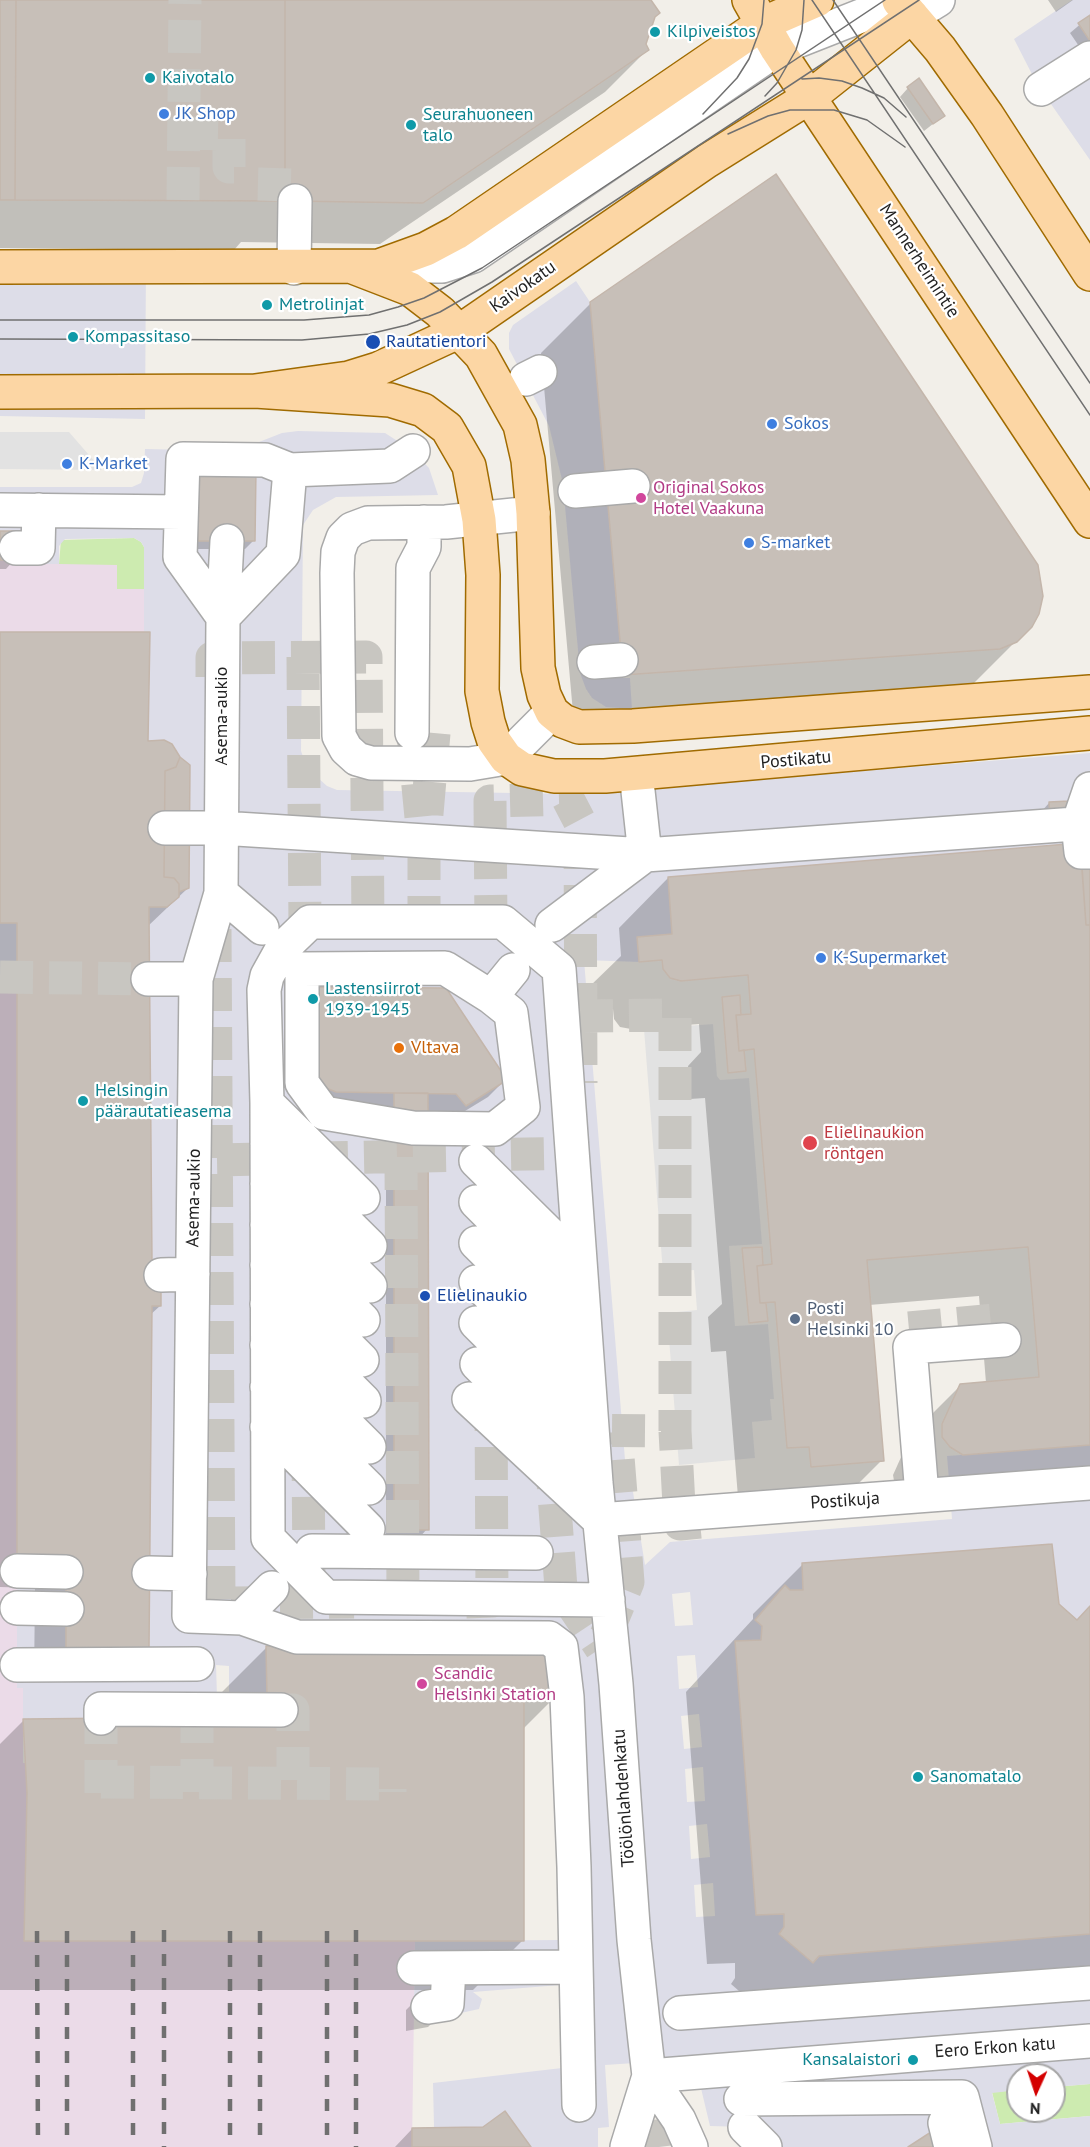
<!DOCTYPE html>
<html>
<head>
<meta charset="utf-8">
<style>
  body { margin:0 }
  #map { position:relative; width:1090px; height:2147px; overflow:hidden; background:#f2efe9; font-family:"PT Sans",sans-serif }
  canvas { display:block }
  .north { position:absolute; left:1006px; top:2063px; width:60px; height:60px; box-sizing:border-box; background:#fff; border:2px solid #a7a7a7; border-radius:50%; rotate:183deg; font-size:16px; font-weight:700; line-height:24px; text-align:center; color:#222 }
  .north::after { content:''; display:block; margin:auto; width:21px; height:27px; background:#d40000; clip-path:polygon(50% 0,100% 100%,50% 72%,0 100%) }
</style>
</head>
<body>
<div id="map">
<canvas width="1090" height="2147"></canvas>
<div class="north">N</div>
</div>
<script>
const ctx = document.querySelector('canvas').getContext('2d');
ctx.lineJoin = 'round';
function fill(path, color) { ctx.fillStyle = color; ctx.fill(path, 'evenodd'); }
const shape = rows => new Path2D(rows.map(r => 'M' + r).join(''));
function strokePath(path, color, width, dash) { ctx.strokeStyle = color; ctx.lineWidth = width; ctx.lineCap = dash ? 'butt' : 'round'; ctx.setLineDash(dash || []); ctx.stroke(path); }
function drawText(font, color, halo, rows, align = 'center') {
  ctx.font = font + ' "PT Sans",sans-serif'; ctx.lineWidth = 4.5; ctx.setLineDash([]); ctx.textBaseline = 'middle'; ctx.strokeStyle = halo; ctx.fillStyle = color; for (const [text, x, y, turn = 0] of rows) {
    ctx.save(); ctx.translate(x, y); ctx.rotate((+turn || 0) * Math.PI / 180); ctx.textAlign = isNaN(turn) ? turn : align; if (halo) ctx.strokeText(text, 0, 0); ctx.fillText(text, 0, 0); ctx.restore();
  }
}
fill(shape([
  [0,531,44,561,45,564,59,564,144,547,144,631,150,632,149,915,161,1306,152,1306,149,1649,18,1555,17,1688,23,1688,23,1763,423,1763,415,1941,412,2147,0,2147]
]), '#ebdbe8');
fill(shape([
  [134,538,141,542,144,547,144,589,117,589,117,565,59,564,61,540],
  [1090,2084,1090,2116,1000,2124,992,2092,1018,2090,1018,2111,1054,2111,1054,2087]
]), '#cdebb0');
fill(shape([
  [0,432,69,432,102,470,0,469],
  [713,1024,717,1076,720,1080,749,1078,762,1244,729,1246,735,1326,768,1324,774,1399,770,1399,772,1420,752,1422,755,1458,679,1465,667,1313,697,1310,694,1270,663,1273,644,1029]
]), '#e2e2e2');
fill(shape([
  [1072,0,1090,0,1090,15,1078,23,1090,41,1090,160,1037,84,1014,39],
  [0,258,146,261,145,419,0,416],
  [576,281,590,302,623,678,630,678,632,709,606,707,592,698,586,689,580,673,563,484,549,426,509,349,509,333,513,325],
  [298,431,385,433,413,451,429,468,438,495,336,497,313,510,303,525,301,751,307,768,327,786,337,790,573,794,1090,753,1090,789,1080,843,668,877,672,934,639,962,584,960,626,1472,633,1492,645,1565,670,1542,952,1519,947,1456,1090,1445,1090,1606,1077,1620,1059,1604,1052,1544,802,1563,803,1590,790,1590,784,1586,755,1620,762,1626,761,1640,735,1641,756,1915,784,1914,784,1927,779,1934,813,1963,820,1956,1090,1934,1090,2084,1054,2087,1054,2075,1018,2075,1018,2090,992,2093,1000,2124,1090,2116,1090,2147,747,2147,745,2127,710,2126,694,2059,605,2065,609,2127,598,2128,598,2147,531,2147,517,2127,434,2127,433,2083,562,2068,560,1985,473,1992,482,1999,479,2009,438,2018,414,2000,415,1941,560,1940,557,1697,524,1697,314,1764,76,1764,76,1718,23,1719,23,1688,17,1688,17,1554,66,1556,152,1306,161,1306,161,1289,152,1260,149,915,149,907,167,907,179,897,180,757,172,743,164,740,148,741,150,632,144,632,144,547,141,542,134,538,65,539,59,546,59,564,45,564,44,561,0,531,0,487,132,487,141,483,144,473,145,449,236,451,282,433],
  [256,469,255,541,199,541],
  [1069,801,1050,819,1049,802],
  [690,1592,693,1625,675,1626,672,1594],
  [695,1655,698,1687,679,1689,677,1656],
  [216,1665,229,1666,229,1696,217,1697],
  [699,1714,702,1747,684,1749,681,1716],
  [703,1767,705,1801,687,1802,685,1769],
  [707,1824,710,1857,691,1859,689,1826],
  [713,1883,715,1916,696,1917,694,1885],
  [0,923,17,923,17,977,0,977]
]), '#dddde8');
fill(shape([
  [0,0,650,0,644,45,647,50,605,92,380,244,241,242,234,250,0,248],
  [1048,0,1073,0,1056,12],
  [1090,16,1090,51,1085,55,1070,33],
  [908,88,943,116,924,131,900,97],
  [591,303,1031,626,966,691,574,724,541,353],
  [200,470,254,540,245,549,190,549],
  [0,533,14,560,6,569,0,569],
  [0,633,147,742,188,888,147,927,150,1262,160,1306,150,1315,147,1648,34,1681,35,1588,0,1587],
  [1068,802,1042,828,1041,812,1049,803],
  [1090,853,1090,1490,896,1492,893,1475,911,1435,961,1385,986,1383,979,1296,869,1305,882,1460,832,1510,738,1497,726,1351,711,1352,708,1317,722,1304,705,1098,690,1099,688,1066,701,1052,699,1024,631,1029,620,1027,614,1019,613,1009,590,1010,588,988,621,956,619,928,668,878],
  [295,1080,505,1080,488,1097,447,1122,438,1111,427,1111,427,1529,419,1538,386,1538,386,1110,318,1109],
  [802,1565,1057,1605,1076,1621,1090,1607,1090,1973,763,2012,731,1984,735,1978,735,1963,707,1964,686,1692,753,1619,753,1614],
  [267,1647,556,1696,523,1729,523,1940,473,1990,0,1990,0,1744,24,1720,217,1720,217,1697],
  [415,2001,437,2018,428,2027,406,2031,406,2010],
  [412,2129,529,2147,395,2147]
]), '#0003');
const building = shape([
  [0,0,16,0,15,200,0,200,0,0],
  [16,0,285,0,285,201,15,200,16,0],
  [285,0,651,0,660,13,655,17,646,44,649,50,423,203,285,201,285,0],
  [1090,15,1090,41,1078,23,1090,15],
  [919,78,945,116,933,124,907,87,919,78],
  [776,174,1038,565,1043,596,1039,614,1032,627,1017,642,1000,649,623,675,590,302,776,174],
  [199,468,256,469,255,541,198,541,199,468],
  [0,531,16,531,16,561,0,560,0,531],
  [0,632,150,632,148,741,164,740,172,744,180,757,176,767,165,771,164,877,174,878,179,884,179,897,167,907,149,907,149,915,152,1260,161,1260,161,1306,152,1306,149,1649,66,1649,66,1556,17,1554,17,923,0,923,0,632],
  [180,757,190,765,189,888,179,892,179,884,174,878,164,877,165,771,176,767,180,757],
  [1069,801,1070,818,1050,820,1049,802,1069,801],
  [1080,843,1086,925,1090,925,1090,1445,963,1455,950,1447,942,1437,942,1424,960,1384,1039,1377,1028,1247,867,1260,884,1461,811,1467,809,1447,787,1448,775,1302,760,1303,757,1266,772,1264,754,1049,739,1051,736,1015,751,1014,748,975,681,981,670,978,663,969,662,960,639,962,637,937,672,934,668,877,1080,843],
  [1081,852,1090,852,1090,925,1086,925,1081,852],
  [313,987,446,988,507,1080,466,1106,456,1094,336,1092,326,1088,315,1074,313,987],
  [740,995,741,1015,736,1015,737,1024,739,1051,744,1050,746,1071,728,1073,722,997,740,995],
  [394,1093,428,1093,429,1530,394,1530,394,1093],
  [762,1247,763,1265,757,1266,760,1303,766,1303,768,1321,749,1323,742,1248,762,1247],
  [1052,1544,1059,1604,1077,1620,1090,1606,1090,1934,819,1956,813,1963,779,1934,784,1927,784,1914,756,1915,735,1641,761,1640,762,1626,755,1620,785,1585,790,1590,803,1590,802,1563,1052,1544],
  [266,1646,557,1646,557,1697,524,1697,524,1941,24,1941,27,1793,23,1719,124,1718,267,1697,266,1646],
  [505,2111,531,2147,412,2147,412,2128,483,2127,505,2111],
  [945,2123,951,2147,908,2147,945,2123]
]);
fill(building, '#c7bfb8');
strokePath(building, '#c4b6ab', 1.5);
strokePath(shape([
  [185,133,229,134,229,167,235,167],
  [183,200,185,0],
  [274,201,275,160],
  [303,657,305,929],
  [212,677,212,658,366,657,368,929],
  [413,735,424,848,434,733],
  [491,928,490,801,568,799,580,822,581,1083],
  [215,929,219,1603,354,1602],
  [424,929,424,848],
  [0,977,148,979],
  [580,1016,675,1015,675,1431],
  [401,1157,403,1602],
  [217,1160,581,1153],
  [912,1376,908,1328,1005,1319],
  [563,1430,675,1431,680,1524,700,1522],
  [308,1448,309,1580],
  [551,1455,561,1588,601,1648],
  [466,1602,492,1601,491,1397],
  [606,1635,628,1582,616,1432],
  [281,1710,293,1710,293,1793],
  [101,1782,390,1784,390,1792],
  [197,1792,197,1718],
  [101,1793,101,1718],
  [650,2071,659,2147]
]), '#c8c6c1', 33, [33, 16]);
const minor = shape([
  [912,16,938,0],
  [1041,89,1090,58],
  [381,266,442,266,473,256,777,49,899,1],
  [294,268,295,201],
  [526,379,540,372],
  [290,470,390,466,413,451],
  [575,491,633,486],
  [0,510,181,512],
  [533,513,446,522,368,523,352,529,343,538,338,552,337,573,339,736,346,749,357,759,371,763,470,764,506,758,552,712],
  [16,548,38,548,39,510],
  [223,617,283,554,290,470,265,460,183,459,180,557,223,617,221,893,196,979,189,1616,242,1618,272,1588],
  [223,617,227,541],
  [594,662,621,660],
  [412,733,413,568,424,547,424,522],
  [1090,789,1078,824,1081,852,1090,852],
  [638,791,645,855],
  [165,828,221,828,645,855,1090,823],
  [221,893,262,928],
  [552,925,645,855],
  [148,979,196,979],
  [491,997,445,968,302,969,302,1083,324,1113,413,1128,495,1129,523,1107,511,1013,491,997,513,970],
  [267,1103,363,1198],
  [267,1144,370,1246],
  [476,1161,579,1263],
  [267,1184,370,1286],
  [476,1202,583,1309],
  [267,1225,363,1320],
  [476,1243,586,1352],
  [267,1265,362,1360],
  [161,1275,193,1274],
  [476,1282,589,1396],
  [267,1304,364,1401],
  [476,1323,593,1440],
  [267,1345,369,1447],
  [477,1364,596,1483],
  [267,1387,369,1488],
  [469,1399,599,1520],
  [267,1427,368,1529],
  [922,1495,910,1347,1004,1340],
  [599,1520,1090,1483],
  [312,1551,536,1553],
  [17,1571,66,1572],
  [149,1573,190,1574],
  [608,1600,326,1597,268,1538,267,1103,264,990,267,976,282,949,310,922,503,922,559,969,596,1483,616,1684,634,1940,645,2041,649,2076,679,2120,691,2147],
  [17,1608,67,1609],
  [242,1618,297,1637,549,1638,561,1647,567,1697,574,1867,579,2105],
  [17,1665,197,1664],
  [101,1718,101,1709,281,1710],
  [414,1968,576,1967],
  [428,2007,447,2004,449,1968],
  [680,2013,1090,1983],
  [649,2076,1090,2041],
  [741,2099,962,2097,975,2147],
  [945,2123,951,2147],
  [745,2127,765,2147],
  [627,2147,649,2076]
]);
const major = shape([
  [749,0,777,49,1090,521],
  [899,1,940,49,987,115,1090,274],
  [0,267,379,266,426,249,456,233,762,24,817,0],
  [353,267,410,289,440,312,481,355,520,425,528,460,533,513,538,668,544,695,552,712,563,721,579,727,633,726,1090,692],
  [255,391,390,400,423,410,447,428,469,466,479,520,483,575,482,691,488,722,494,741,506,758,522,769,554,776,605,776,1090,733],
  [0,392,255,391,349,378,378,369,460,331,707,161,811,96,912,16]
]);
strokePath(minor, '#a9a9a9', 36);
strokePath(major, '#a06b00', 36);
strokePath(minor, '#fff', 33);
strokePath(major, '#fcd6a4', 33);
strokePath(shape([
  [812,0,1090,415],
  [833,0,1090,383],
  [802,79,819,78,842,81,862,88,884,98,906,117],
  [765,96,777,83,796,50,802,30,804,0],
  [703,114,737,78,749,59,762,24,764,0],
  [728,134,768,116,790,110,834,110,867,120,905,147],
  [0,320,304,320,369,315,398,307,424,298,482,268,885,0],
  [0,339,302,340,369,334,407,325,440,312,492,282,919,0]
]), '#707070', 1.5);
strokePath(shape([
  [164,1930,164,2147],
  [356,1930,356,2147],
  [37,1931,38,2147],
  [67,1931,67,2147],
  [133,1931,133,2147],
  [230,1931,230,2147],
  [260,1931,260,2147],
  [327,1931,327,2147]
]), '#707070', 4.5, [12, 12]);
for (const [x, y, r, color] of [
  [655,32,6,"#0f9aa8"],
  [150,78,6,"#0f9aa8"],
  [164,114,6,"#3f7fe0"],
  [411,125,6,"#0f9aa8"],
  [267,305,6,"#0f9aa8"],
  [73,337,6,"#0f9aa8"],
  [373,342,8,"#1a4fb4"],
  [772,424,6,"#3f7fe0"],
  [67,464,6,"#3f7fe0"],
  [641,498,6,"#d1479c"],
  [749,543,6,"#3f7fe0"],
  [821,958,6,"#3f7fe0"],
  [313,999,6,"#0f9aa8"],
  [399,1048,6,"#e8710a"],
  [83,1101,6,"#0f9aa8"],
  [810,1143,8,"#e0444e"],
  [425,1296,6,"#1a4fb4"],
  [795,1319,6,"#5c6f8a"],
  [422,1684,6,"#d1479c"],
  [918,1777,6,"#0f9aa8"],
  [913,2060,6,"#0f9aa8"]
]) { const dot = new Path2D(); dot.arc(x, y, r, 0, 2 * Math.PI); ctx.fillStyle = color; ctx.fill(dot); strokePath(dot, '#fff', 2); }
drawText('18px', '#0d838f', '#fff', [
  ["Kilpiveistos",667,32],
  ["Kaivotalo",162,78],
  ["Seurahuoneen",423,115],
  ["talo",423,136],
  ["Metrolinjat",279,305],
  ["Kompassitaso",85,337],
  ["Lastensiirrot",325,989],
  ["1939-1945",325,1010],
  ["Helsingin",95,1091],
  ["päärautatieasema",95,1112],
  ["Sanomatalo",930,1777],
  ["Kansalaistori",901,2060,"right"]
], 'left');
drawText('18px', '#366cbe', '#fff', [
  ["JK Shop",176,114],
  ["Sokos",784,424],
  ["K-Market",79,464],
  ["S-market",761,543],
  ["K-Supermarket",833,958]
], 'left');
drawText('18px', '#222', '#fff', [
  ["Mannerheimintie",919,261,57],
  ["Kaivokatu",523,287,-35],
  ["Asema-aukio",222,716,-90],
  ["Postikatu",796,760,-5],
  ["Asema-aukio",194,1198,-89],
  ["Postikuja",845,1501,-4],
  ["Töölönlahdenkatu",624,1798,-94],
  ["Eero Erkon katu",995,2048,-4]
]);
drawText('18px', '#164399', '#fff', [
  ["Rautatientori",386,342],
  ["Elielinaukio",437,1296]
], 'left');
drawText('18px', '#b23c85', '#fff', [
  ["Original Sokos",653,488],
  ["Hotel Vaakuna",653,509],
  ["Scandic",434,1674],
  ["Helsinki Station",434,1695]
], 'left');
drawText('18px', '#c56008', '#fff', [
  ["Vltava",411,1048]
], 'left');
drawText('18px', '#be3a42', '#fff', [
  ["Elielinaukion",824,1133],
  ["röntgen",824,1154]
], 'left');
drawText('18px', '#4e5e75', '#fff', [
  ["Posti",807,1309],
  ["Helsinki 10",807,1330]
], 'left');
</script>
</body>
</html>
